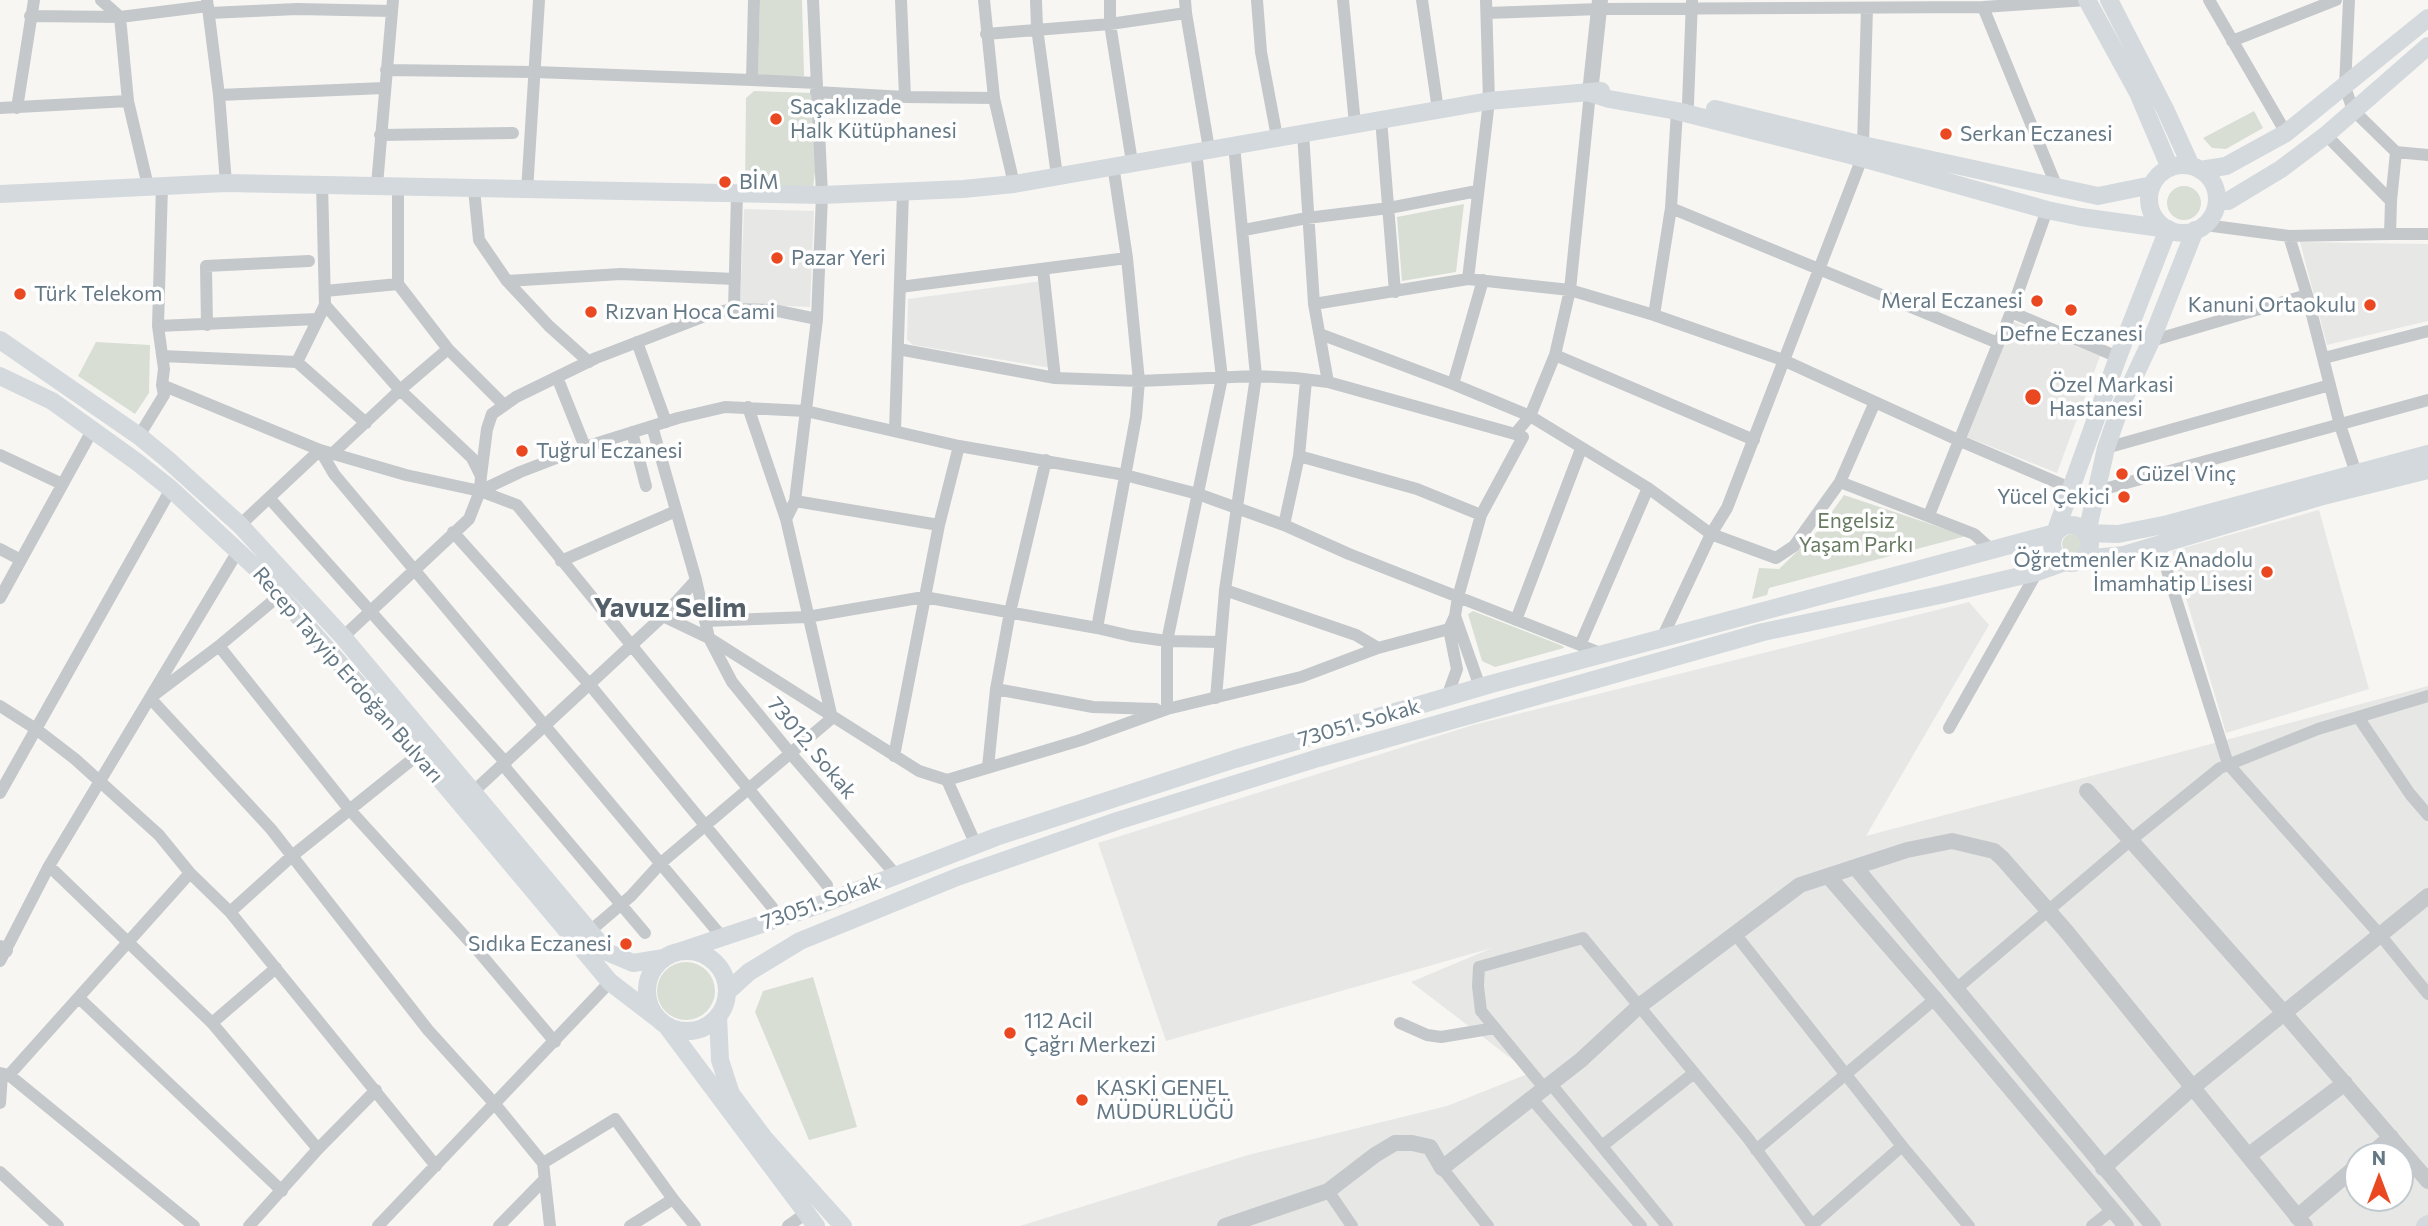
<!DOCTYPE html>
<html>
<head>
<meta charset="utf-8">
<style>
  body { margin:0 }
  #map { position:relative; width:2428px; height:1226px; overflow:hidden; background:#f7f6f3; font-family:Commissioner,sans-serif }
  canvas { display:block }
  .north { position:absolute; left:2344px; top:1142px; width:70px; height:70px; box-sizing:border-box; background:#fff; border:2px solid #c1c9ce; border-radius:50%; rotate:0deg; font-size:19px; font-weight:700; line-height:28px; text-align:center; color:#647885 }
  .north::after { content:''; display:block; margin:auto; width:24px; height:32px; background:#e94821; clip-path:polygon(50% 0,100% 100%,50% 72%,0 100%) }
</style>
</head>
<body>
<div id="map">
<canvas width="2428" height="1226"></canvas>
<div class="north">N</div>
</div>
<script>
const ctx = document.querySelector('canvas').getContext('2d');
ctx.lineJoin = 'round';
function fill(path, color) { ctx.fillStyle = color; ctx.fill(path, 'evenodd'); }
const shape = rows => new Path2D(rows.map(r => 'M' + r).join(''));
function strokePath(path, color, width, dash) { ctx.strokeStyle = color; ctx.lineWidth = width; ctx.lineCap = dash ? 'butt' : 'round'; ctx.setLineDash(dash || []); ctx.stroke(path); }
function drawText(font, color, halo, rows, align = 'center') {
  ctx.font = font + ' Commissioner,sans-serif'; ctx.lineWidth = 7; ctx.setLineDash([]); ctx.textBaseline = 'middle'; ctx.strokeStyle = halo; ctx.fillStyle = color; for (const [text, x, y, turn = 0] of rows) {
    ctx.save(); ctx.translate(x, y); ctx.rotate((+turn || 0) * Math.PI / 180); ctx.textAlign = isNaN(turn) ? turn : align; if (halo) ctx.strokeText(text, 0, 0); ctx.fillText(text, 0, 0); ctx.restore();
  }
}
fill(shape([
  [744,209,814,211,810,307,740,304],
  [2300,242,2428,244,2428,321,2327,345],
  [1042,281,1051,368,913,345,907,340,908,299],
  [2010,320,2100,356,2057,473,1967,437],
  [2319,510,2369,689,2226,733,2172,551],
  [1969,602,1989,625,1866,836,2428,686,2428,1226,1020,1226,1248,1155,1447,1106,1530,1073,1411,982,1492,948,1166,1041,1098,843,1473,725],
  [2358,1156,2400,1156,2400,1198,2358,1198]
]), '#e7e8e6');
fill(shape([
  [760,0,802,0,804,76,758,76],
  [754,91,812,93,816,165,813,187,745,186,746,98],
  [2254,111,2263,128,2226,149,2212,148,2203,138],
  '2167 203a17 17 0 1 1 34 0a17 17 0 1 1-34 0Z',
  [1464,204,1456,272,1402,281,1397,217],
  [96,342,150,345,149,393,135,414,78,376],
  [1844,495,1966,536,1769,588,1767,595,1752,599,1759,568,1779,569,1819,530],
  '2062 544a10 10 0 1 1 20 0a10 10 0 1 1-20 0Z',
  [1473,611,1563,646,1564,648,1495,667,1482,661,1468,614],
  '657 991a29 29 0 1 1 58 0a29 29 0 1 1-58 0Z',
  [813,977,857,1127,809,1140,755,1012,763,991]
]), '#d8ded4');
strokePath(shape([
  [101,0,120,17,128,101,148,186],
  [207,0,219,95,226,183],
  [754,0,752,80,816,83],
  [901,0,905,97],
  [984,0,994,98],
  [1036,0,1037,28,1057,176],
  [1110,0,1110,24,1132,162],
  [1257,0,1261,52,1277,137],
  [1343,0,1355,124],
  [1422,0,1438,110],
  [2209,0,2286,133],
  [2349,0,2345,87,2353,110,2396,152,2428,155],
  [1983,7,2056,185],
  [209,13,297,9,392,11],
  [1186,13,1209,149],
  [1487,13,1600,9,1983,7,2087,0],
  [30,16,120,17,208,6],
  [986,34,1110,24,1186,13,1185,0],
  [2232,41,2336,0],
  [386,70,535,72,752,80],
  [816,92,905,97,994,98,1014,184],
  [219,95,384,88],
  [1688,104,1692,0],
  [0,108,128,101],
  [17,108,34,0],
  [1381,119,1395,292],
  [1303,133,1314,304,1328,382],
  [380,135,513,133],
  [1863,145,1867,8],
  [377,185,393,0],
  [398,186,398,284,448,349,503,404],
  [474,189,479,240,507,281,549,326,589,362],
  [527,191,539,0],
  [2391,201,2396,152],
  [1671,208,1998,343],
  [2205,225,2289,236,2390,234,2391,201,2326,135],
  [1244,230,1307,218,1389,208,1477,191],
  [2390,234,2428,234],
  [1043,269,1055,378],
  [1468,279,1489,101,1486,0],
  [507,281,621,274,735,279],
  [900,287,1127,258],
  [325,291,398,284],
  [2307,295,2340,425,2356,473],
  [1314,304,1468,279,1570,290,1654,315,1783,360,1958,440,2070,488],
  [325,305,400,390,472,458,481,476,480,491,469,519,343,637],
  [734,309,737,194],
  [2011,312,2118,357],
  [1654,315,1671,208,1677,111],
  [207,325,206,266,309,261],
  [158,326,317,319],
  [1320,334,1453,384,1530,416,1648,488,1711,534,1776,558,1794,546,1840,482,1875,402],
  [2151,341,2307,295,2289,236],
  [637,342,666,422],
  [898,349,1055,378,1139,381,1256,376,1295,378,1328,382,1515,434],
  [1555,355,1754,440],
  [162,356,297,362,366,423],
  [2324,358,2428,331],
  [297,362,325,305,322,183],
  [557,377,585,447],
  [1453,384,1483,280],
  [162,385,320,450,406,475,480,491,517,505,827,885],
  [652,426,696,580,709,638,732,682,791,754,896,875],
  [895,430,903,193],
  [632,432,646,486],
  [139,436,164,395,162,385,164,369,158,326,162,186],
  [2106,448,2330,385],
  [333,453,400,390,448,349],
  [0,455,62,484],
  [1299,456,1417,489,1481,515],
  [481,476,487,429,492,414,516,397,596,358,713,313,734,309,773,310,817,319],
  [1840,482,1974,534,1993,551],
  [480,491,520,472,585,447,678,418,725,407,806,411,959,446,1125,475,1198,494,1284,525,1349,554,1603,654],
  [2097,491,2428,400],
  [270,499,506,763],
  [795,501,939,525],
  [1929,515,2011,312,2047,210],
  [786,519,795,501,817,319,822,195,813,0],
  [240,525,320,450,334,474,722,937],
  [1284,525,1299,456,1306,381],
  [453,532,590,685,772,907],
  [2159,545,2228,764,2381,936,2428,994],
  [0,549,21,560],
  [561,561,676,511],
  [1225,590,1356,635,1378,648],
  [280,595,219,646,150,698,271,829,428,1030,494,1103,543,1163,550,1226],
  [0,598,93,429],
  [663,616,709,638,919,771,947,780,1081,740,1167,709,1301,677,1378,648,1449,629],
  [1455,616,1480,687],
  [1516,620,1581,449],
  [705,621,807,617,924,597,1097,628,1131,636,1167,641,1220,642],
  [1097,628,1136,417,1139,381,1127,258,1113,165],
  [1663,636,1711,534,1727,508,1862,158],
  [1580,645,1648,488],
  [219,646,349,809,479,952,555,1042],
  [996,689,1093,707,1156,709],
  [1447,697,1457,669,1449,629,1455,616,1458,597,1481,515,1523,437,1515,434,1530,416,1555,355,1570,290,1590,93],
  [1216,698,1225,590,1256,376,1234,145],
  [0,706,36,729,75,759,159,835,190,873,230,912,436,1166],
  [1167,709,1167,641,1222,378,1196,151],
  [2358,717,2410,794,2428,815],
  [1949,728,2037,572],
  [894,756,939,525,959,446],
  [503,765,645,933],
  [988,767,996,689,1010,612,1046,460],
  [947,780,976,845],
  [474,791,663,616,696,580],
  [0,793,171,489],
  [49,866,212,1023,318,1149],
  [230,912,292,856,419,754],
  [590,931,631,896,661,863,832,718,786,519,748,407],
  [1736,935,1902,1146,1969,1226],
  [0,961,49,866,238,551],
  [1956,989,2131,840,2220,768,2318,729,2428,696],
  [79,998,282,1191],
  [212,1023,276,968],
  [1400,1023,1427,1035,1441,1037,1495,1028],
  [0,1073,9,1075,194,1226],
  [9,1075,190,873],
  [1551,1084,1667,1226],
  [1545,1089,1481,1011,1478,986,1479,967,1583,938,1747,1137,1813,1226],
  [1532,1099,1641,1226],
  [0,1103,2,1075],
  [1602,1146,1694,1073],
  [1756,1150,1935,999],
  [543,1163,615,1119,673,1199,695,1226],
  [1442,1168,1488,1226],
  [0,1172,58,1226],
  [1328,1191,1352,1226],
  [1812,1225,1902,1146],
  [249,1226,318,1149,376,1090],
  [378,1226,610,982],
  [499,1226,543,1181],
  [630,1226,673,1199],
  [788,1226,805,1214],
  [2092,1226,2112,1210]
]), '#c4c8cb', 12);
strokePath(shape([
  [1590,93,1600,0],
  [2087,791,2285,1014,2428,1181],
  [1856,868,2153,1226],
  [1829,877,1935,999,2126,1226],
  [0,948,5,950],
  [2249,1155,2345,1083],
  [2369,1156,2391,1137],
  [2103,1168,2193,1087,2428,896],
  [2297,1217,2358,1165],
  [1225,1226,1328,1191,1375,1155,1395,1143,1412,1143,1430,1147,1442,1168,1581,1060,1638,1007,1800,885,1907,850,1952,841,1994,851,2002,858,2066,931,2305,1226]
]), '#c4c8cb', 16);
strokePath(shape([
  [2087,0,2138,93,2170,168],
  [2109,0,2165,109,2191,166],
  [1715,109,1863,145,2098,196,2152,185],
  '2149 199a34 34 0 1 1 68 0a34 34 0 1 1-68 0Z',
  [2200,170,2226,166,2286,133,2428,18],
  [0,194,226,183,822,195,963,189,1014,184,1489,101,1601,91],
  [2217,201,2228,201,2281,169,2326,135,2428,46],
  [2195,230,2151,341,2121,405,2106,448,2087,533,2118,534,2168,524,2428,454],
  [0,340,139,436,167,459,240,525,343,637,607,952,633,963,664,958],
  [0,376,52,401,137,462,171,489,258,570,419,754,610,982,657,1018],
  '2052 544a19 19 0 1 1 38 0a19 19 0 1 1-38 0Z',
  [2083,559,2124,555,2319,497,2428,470],
  '647 991a40 40 0 1 1 80 0a40 40 0 1 1-80 0Z',
  [675,953,825,903,996,837,1235,759,1491,684,2055,533,2118,357,2168,229,2081,217,2047,210,1862,158,1677,111,1609,99,1590,93],
  [727,992,749,972,800,941,957,877,1117,821,1318,758,1763,632,1940,595,2037,572,2065,562],
  [718,1016,720,1060,731,1094,764,1138,843,1226],
  [666,1025,816,1226],
  [2425,1226,2428,1224]
]), '#d4d9dd', 18);
for (const [x, y, r, color] of [
  [776,119,7,"#e94821"],
  [1946,134,7,"#e94821"],
  [725,182,7,"#e94821"],
  [777,258,7,"#e94821"],
  [20,294,7,"#e94821"],
  [2037,301,7,"#e94821"],
  [2370,305,7,"#e94821"],
  [2071,310,7,"#e94821"],
  [591,312,7,"#e94821"],
  [2033,397,9,"#e94821"],
  [522,451,7,"#e94821"],
  [2122,474,7,"#e94821"],
  [2124,497,7,"#e94821"],
  [2267,572,7,"#e94821"],
  [626,944,7,"#e94821"],
  [1010,1033,7,"#e94821"],
  [1082,1100,7,"#e94821"]
]) { const dot = new Path2D(); dot.arc(x, y, r, 0, 2 * Math.PI); ctx.fillStyle = color; ctx.fill(dot); strokePath(dot, '#fff', 2.5); }
drawText('21px', '#647885', '#fff', [
  ["Saçaklızade",790,107],
  ["Halk Kütüphanesi",790,131],
  ["Serkan Eczanesi",1960,134],
  ["BİM",739,182],
  ["Pazar Yeri",791,258],
  ["Türk Telekom",34,294],
  ["Meral Eczanesi",2023,301,"right"],
  ["Kanuni Ortaokulu",2356,305,"right"],
  ["Rızvan Hoca Cami",605,312],
  ["Defne Eczanesi",2071,334,"center"],
  ["Özel Markasi",2049,385],
  ["Hastanesi",2049,409],
  ["Tuğrul Eczanesi",536,451],
  ["Güzel Vinç",2136,474],
  ["Yücel Çekici",2110,497,"right"],
  ["Öğretmenler Kız Anadolu",2253,560,"right"],
  ["İmamhatip Lisesi",2253,584,"right"],
  ["Sıdıka Eczanesi",612,944,"right"],
  ["112 Acil",1024,1021],
  ["Çağrı Merkezi",1024,1045],
  ["KASKİ GENEL",1096,1088],
  ["MÜDÜRLÜĞÜ",1096,1112]
], 'left');
drawText('21px', '#697c63', '#fff', [
  ["Engelsiz",1856,521],
  ["Yaşam Parkı",1856,545]
]);
drawText('21px', '#647885', '#fff', [
  ["Recep Tayyip Erdoğan Bulvarı",348,675,49],
  ["73051. Sokak",1359,723,-16],
  ["73012. Sokak",812,748,50],
  ["73051. Sokak",821,902,-20]
]);
drawText('bold 28px', '#53606a', '#fff', [
  ["Yavuz Selim",670,608]
]);
</script>
</body>
</html>
